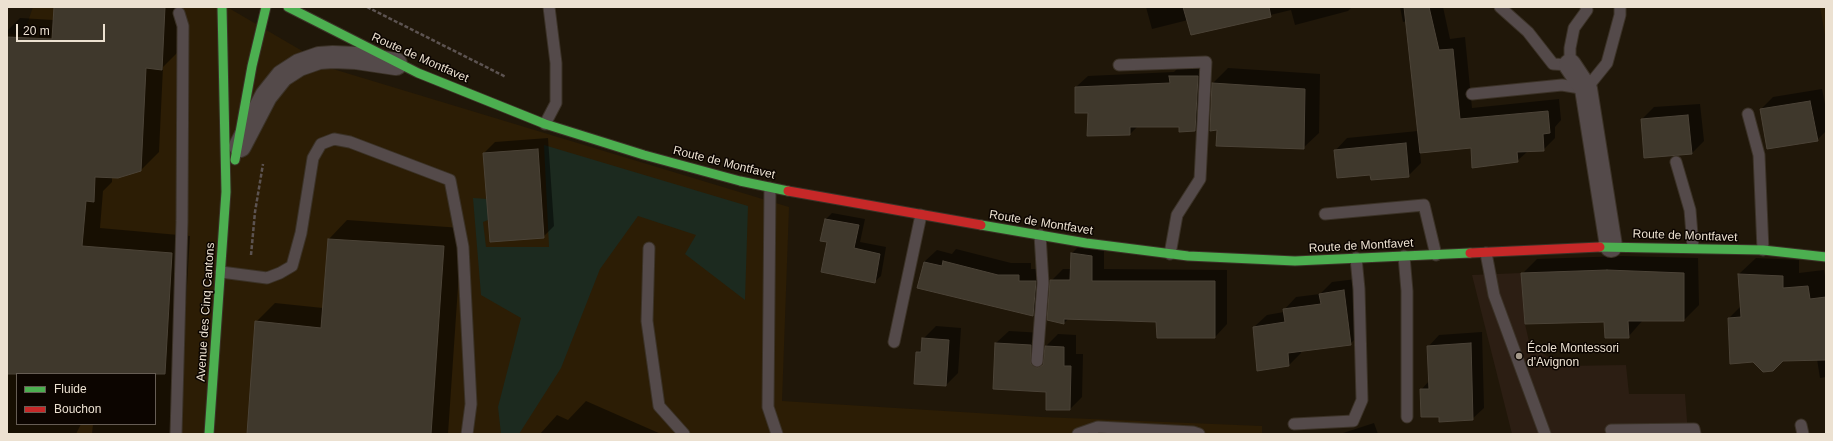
<!DOCTYPE html>
<html>
<head>
<meta charset="utf-8">
<style>
  body { margin:0 }
  #map { position:relative; width:1833px; height:441px; overflow:hidden; background:#201709; font-family:Helvetica,sans-serif }
  canvas { display:block }
  .frame { position:absolute; inset:0; border:8px solid #ece1d1; pointer-events:none }
  .legend { position:absolute; left:16px; top:373px; width:140px; height:52px; box-sizing:border-box; background:#0c0500; border:1px solid #665d54; margin:0; padding:5px 7px; list-style:none; font-size:12px; color:#ece1d1 }
  .legend li { display:flex; align-items:center; gap:8px; height:20px }
  .legend b { width:20px; border:1px solid #665d54 }
  .scale { position:absolute; left:16px; top:24px; width:89px; height:18px; box-sizing:border-box; border:2px solid #ece1d1; border-top:0; padding-left:5px; font-size:12px; line-height:14px; white-space:nowrap; color:#ece1d1; -webkit-text-stroke:3px #0c0500; paint-order:stroke }
</style>
</head>
<body>
<div id="map">
<canvas width="1833" height="441"></canvas>
<div class="frame"></div>
<ul class="legend">
<li><b style="height:5px;background:#4caf50"></b>Fluide</li>
<li><b style="height:5px;background:#c62828"></b>Bouchon</li>
</ul>
<div class="scale">20 m</div>
</div>
<script>
const ctx = document.querySelector('canvas').getContext('2d');
ctx.lineJoin = 'round';
function fill(path, color) { ctx.fillStyle = color; ctx.fill(path, 'evenodd'); }
const shape = rows => new Path2D(rows.map(r => 'M' + r).join(''));
function strokePath(path, color, width, dash) { ctx.strokeStyle = color; ctx.lineWidth = width; ctx.lineCap = dash ? 'butt' : 'round'; ctx.setLineDash(dash || []); ctx.stroke(path); }
function drawText(font, color, halo, rows, align = 'center') {
  ctx.font = font + ' Helvetica,sans-serif'; ctx.lineWidth = 3; ctx.setLineDash([]); ctx.textBaseline = 'middle'; ctx.strokeStyle = halo; ctx.fillStyle = color; for (const [text, x, y, turn = 0] of rows) {
    ctx.save(); ctx.translate(x, y); ctx.rotate((+turn || 0) * Math.PI / 180); ctx.textAlign = isNaN(turn) ? turn : align; if (halo) ctx.strokeText(text, 0, 0); ctx.fillText(text, 0, 0); ctx.restore();
  }
}
fill(shape([
  [33,7,227,7,333,69,789,207,782,401,1042,417,1262,426,1262,434,7,434,7,33,23,36],
  [17,374,155,374,155,424,17,424],
  [1820,7,1826,7,1826,41]
]), '#2c1d05');
fill(shape([
  [1521,273,1525,324,1530,346,1564,366,1626,365,1629,394,1685,394,1688,434,1512,434,1472,275]
]), '#2c1e13');
fill(shape([
  [544,145,748,206,745,300,685,254,696,235,638,216,600,269,561,368,519,434,501,434,498,407,521,318,481,295,473,198,502,200,511,211,483,222,486,247,549,247]
]), '#1c2a1f');
fill(shape([
  [54,7,182,7,180,50,163,67,159,152,141,170,112,177,112,182,103,191,100,228,190,236,178,434,92,434,93,424,155,424,155,374,17,374,17,424,81,424,76,434,7,434,7,31,20,18,54,20],
  [1146,7,1352,7,1348,11,1295,25,1291,10,1191,34,1188,20,1152,29],
  [1400,7,1443,7,1450,39,1465,37,1472,108,1559,99,1561,120,1555,127,1555,138,1543,150,1528,151,1517,161,1471,147,1420,152,1421,163,1408,176,1371,173,1335,151,1347,138,1418,131,1407,21,1403,22],
  [1182,64,1209,64,1207,119,1195,130,1180,126,1138,126,1130,134,1089,112,1076,87,1088,76,1174,72],
  [1228,68,1320,74,1319,133,1303,148,1218,129,1211,129,1213,83],
  [1822,89,1826,109,1826,131,1817,140,1761,109,1773,97],
  [1700,104,1704,141,1692,153,1642,119,1654,107],
  [548,138,554,226,543,237,484,153,495,142],
  [832,213,865,219,860,242,886,247,881,276,874,282,828,242,826,219],
  [347,220,462,228,448,434,248,434,256,322,275,303,323,308,329,239],
  [1084,241,1104,245,1104,269,1227,270,1227,324,1215,337,1157,321,1069,318,1064,323,1048,319,1051,281,1063,269,1071,269,1072,253],
  [956,249,1011,263,1031,263,1031,269,1048,269,1045,303,1033,315,918,287,924,262,937,250,952,254],
  [1622,256,1698,258,1699,305,1684,320,1643,320,1628,337,1522,274,1537,259],
  [1756,258,1799,260,1799,273,1824,270,1826,282,1826,377,1820,378,1817,359,1729,318,1741,306,1739,274],
  [1356,279,1363,331,1350,344,1301,350,1301,353,1289,365,1254,327,1267,315,1284,312,1284,310,1296,297,1320,294,1332,282],
  [936,326,961,328,958,373,946,385,917,353,923,347,923,339],
  [1009,331,1043,333,1042,351,1045,353,1046,346,1058,334,1076,335,1076,354,1083,354,1082,397,1070,409,1047,409,1047,391,996,343],
  [1482,332,1484,408,1472,419,1440,416,1421,390,1429,381,1428,347,1439,335],
  [586,401,661,434,540,434,557,415,568,420],
  [1374,423,1378,434,1340,434]
]), '#0007');
const building = shape([
  [54,7,165,7,162,70,146,68,141,171,118,178,95,177,94,202,86,201,82,246,172,253,165,374,7,374,7,37,52,39,54,7],
  [1183,7,1269,7,1271,17,1191,35,1183,7],
  [1404,7,1429,7,1439,50,1453,49,1460,119,1548,111,1550,133,1543,134,1544,151,1517,152,1518,162,1472,168,1471,148,1420,153,1404,7],
  [1169,76,1198,76,1195,131,1179,132,1179,127,1130,127,1130,135,1087,136,1088,113,1075,113,1075,87,1170,83,1169,76],
  [1212,83,1305,89,1304,149,1216,146,1217,130,1210,131,1212,83],
  [1810,101,1818,141,1767,149,1760,109,1810,101],
  [1688,115,1692,154,1644,158,1641,119,1688,115],
  [1406,143,1409,177,1371,180,1370,175,1337,178,1334,150,1406,143],
  [538,149,544,238,490,242,483,153,538,149],
  [825,219,859,225,854,248,880,254,875,283,821,272,827,242,820,241,825,219],
  [328,239,444,246,431,434,247,434,255,321,321,328,328,239],
  [1071,253,1092,256,1092,281,1215,281,1215,338,1157,338,1156,322,1064,319,1064,324,1047,320,1050,280,1070,280,1071,253],
  [943,261,998,275,1019,275,1019,281,1036,281,1033,316,917,288,924,262,942,266,943,261],
  [1607,270,1684,273,1684,321,1628,321,1629,338,1605,338,1604,322,1525,324,1521,273,1607,270],
  [1738,274,1783,276,1783,288,1808,286,1810,299,1826,297,1826,360,1783,361,1773,371,1763,372,1753,362,1730,364,1728,318,1741,317,1738,274],
  [1344,290,1351,345,1288,353,1289,366,1257,371,1253,327,1285,322,1283,309,1321,304,1319,294,1344,290],
  [922,338,949,340,946,386,914,384,916,352,921,352,922,338],
  [995,343,1031,345,1031,364,1037,368,1043,365,1045,346,1064,347,1064,366,1071,366,1070,410,1046,410,1046,392,993,389,995,343],
  [1471,343,1473,420,1439,422,1439,417,1421,417,1420,389,1429,389,1427,346,1471,343]
]);
fill(building, '#3f382c');
strokePath(building, '#4b4337', 1);
const lane = shape([
  [1500,7,1528,32,1553,64,1570,65,1570,48,1574,28,1587,10,1586,7],
  [1119,65,1206,62,1200,179,1177,215,1170,254],
  [1472,94,1562,85,1586,89,1607,63,1620,15,1620,7],
  [1748,114,1759,155,1763,250],
  [545,124,556,103,556,63,549,7],
  [1676,162,1690,210,1693,247],
  [770,188,768,407,777,434],
  [1325,214,1424,205,1436,255],
  [649,248,647,321,659,406,684,434],
  [1486,253,1494,295,1545,434],
  [1404,256,1407,291,1407,417],
  [221,272,267,278,280,273,292,266,301,233,313,158,321,144,334,139,350,142,450,180,463,247,471,404,467,434],
  [894,342,921,215],
  [1037,361,1043,283,1040,235],
  [1294,424,1353,421,1362,400,1359,289,1356,258],
  [1801,425,1803,434],
  [1611,430,1694,429,1695,434],
  [176,434,182,221,183,26,179,13],
  [1078,434,1098,427,1193,432,1199,434]
]);
const street = shape([
  [1570,65,1586,89,1611,246],
  [240,146,266,96,282,76,299,65,319,58,333,57,356,58,396,64]
]);
const fast = shape([
  [288,7,418,73,545,124,644,155,740,181,788,191],
  [235,160,252,66,266,7],
  [981,225,1086,243,1188,256,1295,261,1470,253],
  [1600,247,1763,250,1826,257],
  [209,434,226,192,222,7]
]);
const jam = shape([
  [788,191,981,225],
  [1470,253,1600,247]
]);
strokePath(lane, '#3b3227', 13);
strokePath(street, '#3b3227', 24);
strokePath(fast, '#3b3227', 11);
strokePath(jam, '#3b3227', 11);
strokePath(shape([
  [367,7,506,77],
  [251,255,255,212,263,164]
]), '#5c5351', 2.5, [4, 2]);
strokePath(lane, '#544a4a', 11);
strokePath(street, '#544a4a', 22);
strokePath(fast, '#4caf50', 9);
strokePath(jam, '#c62828', 9);
for (const [x, y, r, color] of [
  [1519,356,4,"#a59a8b"]
]) { const dot = new Path2D(); dot.arc(x, y, r, 0, 2 * Math.PI); ctx.fillStyle = color; ctx.fill(dot); strokePath(dot, '#0c0500', 1.5); }
drawText('12px', '#ece1d1', '#0c0500', [
  ["Route de Montfavet",420,58,24],
  ["Route de Montfavet",724,163,14],
  ["Route de Montfavet",1041,223,9],
  ["Route de Montfavet",1685,236,2],
  ["Route de Montfavet",1361,246,-3],
  ["Avenue des Cinq Cantons",206,312,-86]
]);
drawText('12px', '#ece1d1', '#0c0500', [
  ["École Montessori",1527,349],
  ["d'Avignon",1527,363]
], 'left');
</script>
</body>
</html>
